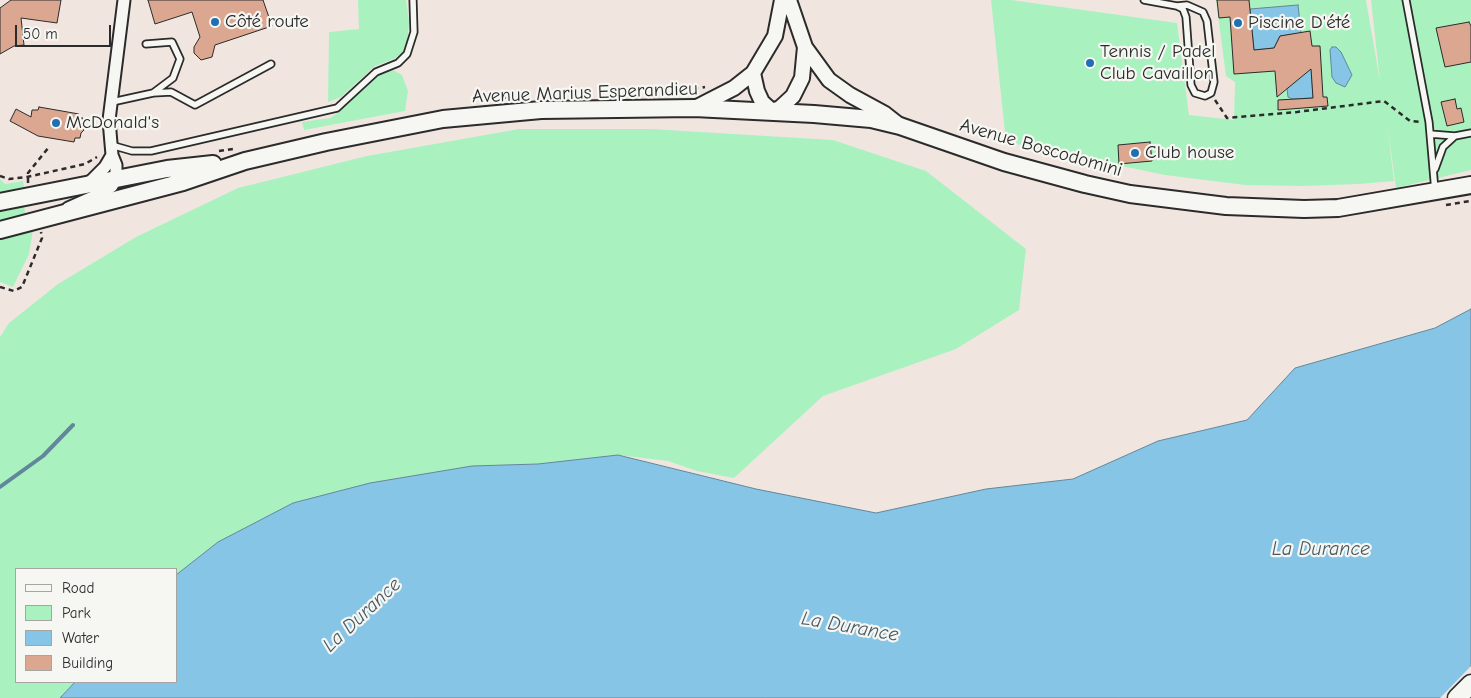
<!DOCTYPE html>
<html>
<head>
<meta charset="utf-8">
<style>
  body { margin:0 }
  #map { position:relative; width:1471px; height:698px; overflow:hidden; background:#f1e6df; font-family:"Comic Neue",sans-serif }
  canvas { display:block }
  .legend { position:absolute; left:15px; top:568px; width:162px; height:115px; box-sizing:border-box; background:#f6f6f2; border:1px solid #a5a5a2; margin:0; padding:6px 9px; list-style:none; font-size:15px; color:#2b2b2b }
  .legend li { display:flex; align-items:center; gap:10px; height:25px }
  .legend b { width:25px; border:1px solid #a5a5a2 }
  .scale { position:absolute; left:15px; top:25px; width:96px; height:22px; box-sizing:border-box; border:2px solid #2b2b2b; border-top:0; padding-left:6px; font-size:15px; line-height:18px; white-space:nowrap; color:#2b2b2b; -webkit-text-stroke:4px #f6f6f2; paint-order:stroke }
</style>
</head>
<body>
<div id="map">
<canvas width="1471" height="698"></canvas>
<ul class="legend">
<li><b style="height:6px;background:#f6f6f2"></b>Road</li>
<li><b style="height:14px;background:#a9f2c0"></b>Park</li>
<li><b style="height:14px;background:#86c5e6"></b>Water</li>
<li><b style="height:14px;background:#dca791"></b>Building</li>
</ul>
<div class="scale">50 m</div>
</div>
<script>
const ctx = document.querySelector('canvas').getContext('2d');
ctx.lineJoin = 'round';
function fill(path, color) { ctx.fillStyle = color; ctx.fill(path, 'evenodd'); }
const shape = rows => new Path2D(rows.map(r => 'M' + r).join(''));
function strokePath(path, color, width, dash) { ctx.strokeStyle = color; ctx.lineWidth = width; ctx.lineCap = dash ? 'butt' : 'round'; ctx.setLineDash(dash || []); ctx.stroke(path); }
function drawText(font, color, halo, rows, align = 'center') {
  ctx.font = font + ' "Comic Neue",sans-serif'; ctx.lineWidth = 4.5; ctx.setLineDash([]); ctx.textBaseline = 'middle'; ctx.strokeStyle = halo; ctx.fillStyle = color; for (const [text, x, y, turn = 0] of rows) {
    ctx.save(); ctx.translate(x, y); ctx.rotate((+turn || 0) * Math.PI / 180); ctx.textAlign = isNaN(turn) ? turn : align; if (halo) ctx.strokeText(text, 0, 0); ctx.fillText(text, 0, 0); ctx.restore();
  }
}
fill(shape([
  [358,0,406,0,409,20,408,38,404,52,394,59,375,66,341,97,328,102,329,32,359,29],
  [991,0,1011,0,1177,23,1189,115,1234,120,1235,82,1226,76,1216,0,1366,0,1380,81,1371,0,1471,0,1471,170,1396,188,1387,123,1394,181,1359,184,1302,186,1245,185,1165,175,1006,142],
  [393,70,402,75,408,91,405,111,304,130,302,122,330,118,339,112,369,79],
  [519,129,651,129,833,140,926,171,1026,249,1019,310,956,349,823,396,734,478,697,471,668,461,618,455,538,464,472,466,370,483,293,503,218,542,176,575,176,569,16,569,16,682,75,682,60,698,0,698,0,337,9,323,58,284,136,237,238,188,367,156],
  [0,179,5,184,23,181,24,187,0,192],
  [24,206,26,217,0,224,0,211],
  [33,230,29,254,13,287,0,282,0,238]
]), '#a9f2c0');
const water = shape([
  [1298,5,1301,33,1280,36,1274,48,1254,50,1250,9,1298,5],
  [1332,47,1336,47,1341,52,1352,75,1345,87,1336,83,1332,77,1330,50,1332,47],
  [1311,65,1313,98,1292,99,1288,97,1287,88,1311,65],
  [1471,309,1471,698,60,698,75,682,176,682,176,575,218,542,293,503,370,483,472,466,538,464,618,455,756,489,876,513,986,489,1073,479,1158,441,1247,420,1295,368,1435,328,1471,309]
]);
fill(water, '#86c5e6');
strokePath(water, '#62879b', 1);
fill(shape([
  [1471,666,1471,698,1440,698]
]), '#f1e6df');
strokePath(shape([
  [0,487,43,456,73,425]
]), '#62879b', 4);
const building = shape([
  [11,0,61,0,57,23,21,18,24,45,14,46,0,54,0,8,11,0],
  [148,0,263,0,272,26,215,45,212,57,201,60,194,53,194,47,200,37,192,12,155,24,148,0],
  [1217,0,1249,0,1254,50,1274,48,1280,36,1310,31,1312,46,1320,46,1323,97,1327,97,1328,106,1278,110,1278,100,1313,98,1311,69,1277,97,1275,71,1234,74,1230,17,1219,18,1217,0],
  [1469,22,1471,26,1471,62,1445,67,1436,28,1469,22],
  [1455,99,1457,109,1461,108,1464,122,1447,126,1441,102,1455,99],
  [39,107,79,114,78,118,83,118,81,126,84,130,81,133,80,138,75,138,74,142,38,136,10,121,16,109,31,117,32,110,38,110,39,107],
  [1150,142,1152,161,1119,164,1118,145,1150,142]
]);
fill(building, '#dca791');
strokePath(building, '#2b2b2b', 1);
const service = shape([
  [1144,0,1177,6,1187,5,1203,12,1207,21,1214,82,1211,93,1205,96,1195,93,1191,85,1186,17,1183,9,1177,6],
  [1406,0,1429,122,1435,191],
  [153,93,171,92,195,105,271,64],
  [112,102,153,93,173,78,180,59,172,42,146,44],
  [1430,134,1455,136,1471,133],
  [111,145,132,151,151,151,337,108,376,72,398,63,407,54,414,32,413,0],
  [1435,169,1443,147,1455,136]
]);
const minor = shape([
  [88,184,105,167,112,155],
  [68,208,104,192,112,186,116,179,116,165,112,155,109,120,124,0]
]);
const tertiary = shape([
  [789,0,805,47,829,80,850,95,885,114,899,125],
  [753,73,757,91,762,102,772,111,780,108,793,96,802,78,805,47],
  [695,108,734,88,753,73,775,36,782,0]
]);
const secondary = shape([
  [0,202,167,169,213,164],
  [0,230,183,182,245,161,326,142,443,119,541,110,694,108,814,114,871,119,900,126,1004,162,1085,184,1130,194,1226,206,1304,209,1338,208,1471,185]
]);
const primary = shape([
  [1457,698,1471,684]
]);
strokePath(service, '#2b2b2b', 9);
strokePath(minor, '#2b2b2b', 15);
strokePath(tertiary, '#2b2b2b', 18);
strokePath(secondary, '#2b2b2b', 20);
strokePath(primary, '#2b2b2b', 21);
strokePath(shape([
  [676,92,705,87],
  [501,98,518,96],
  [1215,100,1227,118,1297,112,1384,101,1410,121,1420,122],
  [219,151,233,149],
  [0,176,9,179,27,177,85,164,97,157],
  [28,183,28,173,49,147],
  [1446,205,1470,201],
  [0,287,14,291,22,287,42,238,41,232]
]), '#2b2b2b', 2.5, [5, 4]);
strokePath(service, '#f6f6f2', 5.5);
strokePath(minor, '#f6f6f2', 11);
strokePath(tertiary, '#f6f6f2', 14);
strokePath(secondary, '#f6f6f2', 16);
strokePath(primary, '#f6f6f2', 18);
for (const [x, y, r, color] of [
  [215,22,5,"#1f6fb2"],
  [1238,23,5,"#1f6fb2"],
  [1090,63,5,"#1f6fb2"],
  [56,123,5,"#1f6fb2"],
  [1135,153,5,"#1f6fb2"]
]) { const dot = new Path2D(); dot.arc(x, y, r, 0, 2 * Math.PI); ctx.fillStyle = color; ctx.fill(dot); strokePath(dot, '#f6f6f2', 2); }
drawText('19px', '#2b2b2b', '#f6f6f2', [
  ["Côté route",225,22],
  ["Piscine D'été",1248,23],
  ["Tennis / Padel",1100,52],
  ["Club Cavaillon",1100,74],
  ["McDonald's",66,123],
  ["Club house",1145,153]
], 'left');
drawText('19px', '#2b2b2b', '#f6f6f2', [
  ["Avenue Marius Esperandieu",585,93,-2],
  ["Avenue Boscodomini",1041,148,16]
]);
drawText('italic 20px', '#465963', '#f6f6f2', [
  ["La Durance",1321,549],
  ["La Durance",362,615,-43],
  ["La Durance",850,627,10]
]);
</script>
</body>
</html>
